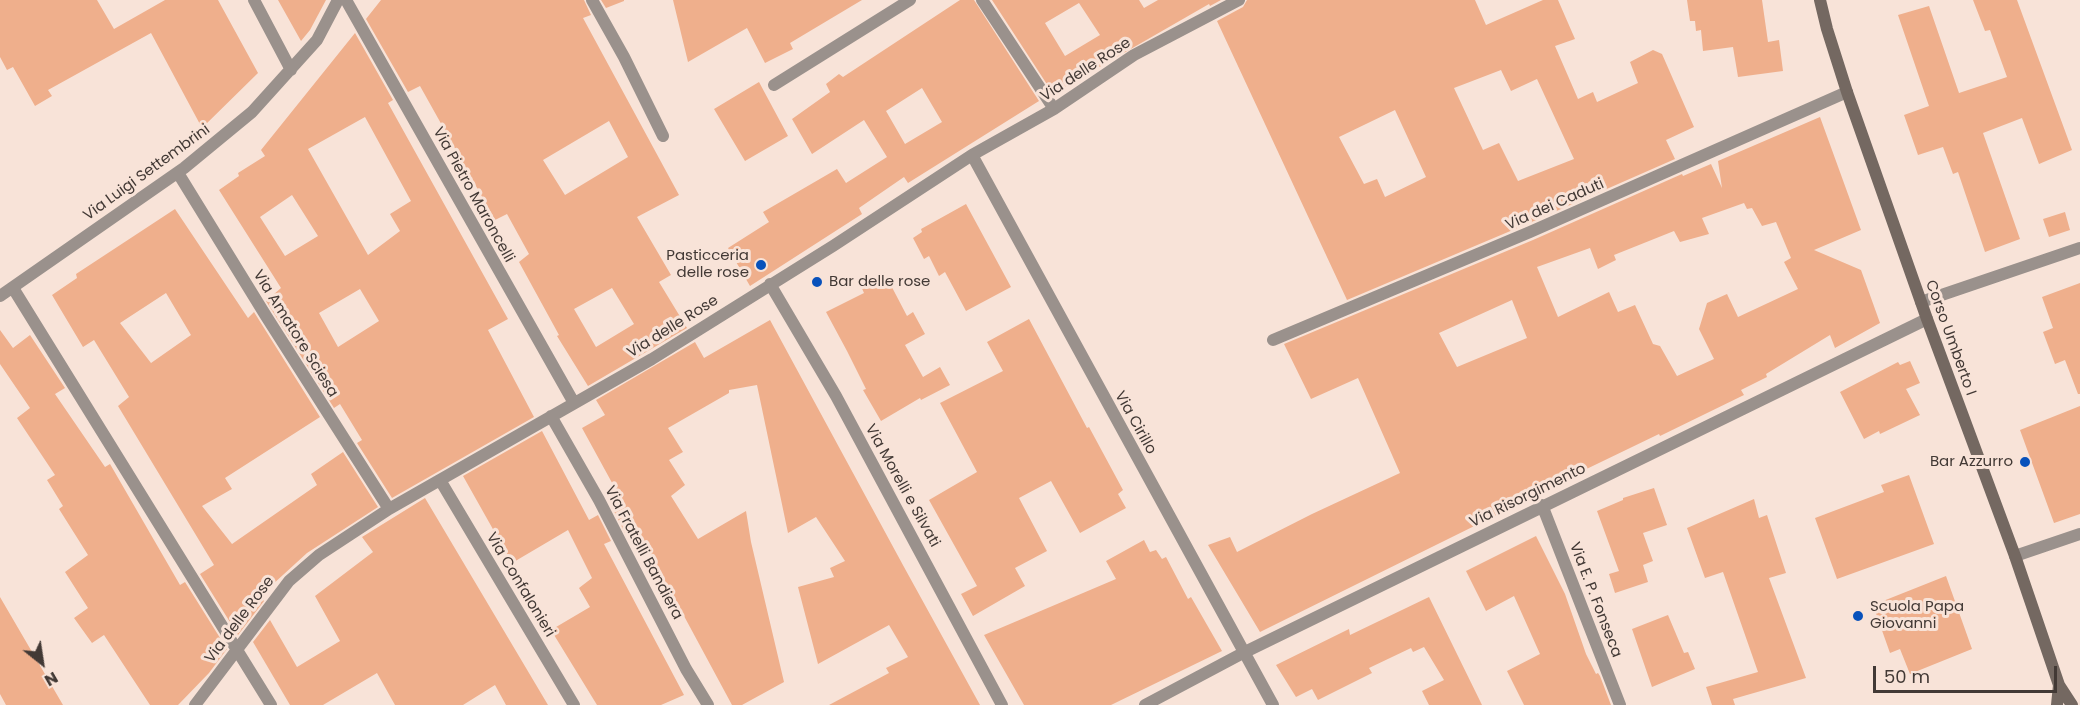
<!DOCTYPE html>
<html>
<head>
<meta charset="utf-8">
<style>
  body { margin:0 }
  #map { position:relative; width:2080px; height:705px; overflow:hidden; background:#f8e3d8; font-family:Poppins,sans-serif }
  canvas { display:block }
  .north { position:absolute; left:12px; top:633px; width:60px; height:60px; -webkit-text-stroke:4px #f8e3d8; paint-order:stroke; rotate:150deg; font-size:16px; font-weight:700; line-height:24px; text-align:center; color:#423935 }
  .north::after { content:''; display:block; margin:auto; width:21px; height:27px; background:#423935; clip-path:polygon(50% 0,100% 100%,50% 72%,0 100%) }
  .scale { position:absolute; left:1873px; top:666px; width:184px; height:27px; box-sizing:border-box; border:3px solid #423935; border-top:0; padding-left:8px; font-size:18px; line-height:21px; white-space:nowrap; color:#423935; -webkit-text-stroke:4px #f8e3d8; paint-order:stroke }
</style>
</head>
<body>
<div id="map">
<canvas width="2080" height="705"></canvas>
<div class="north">N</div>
<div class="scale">50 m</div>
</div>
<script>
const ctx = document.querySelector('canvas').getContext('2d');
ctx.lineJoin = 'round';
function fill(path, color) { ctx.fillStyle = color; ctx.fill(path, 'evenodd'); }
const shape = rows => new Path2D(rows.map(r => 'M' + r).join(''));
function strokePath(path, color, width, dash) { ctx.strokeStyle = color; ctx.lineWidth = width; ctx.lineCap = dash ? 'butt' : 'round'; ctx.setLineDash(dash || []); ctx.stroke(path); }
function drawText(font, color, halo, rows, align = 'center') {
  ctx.font = font + ' Poppins,sans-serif'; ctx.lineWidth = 6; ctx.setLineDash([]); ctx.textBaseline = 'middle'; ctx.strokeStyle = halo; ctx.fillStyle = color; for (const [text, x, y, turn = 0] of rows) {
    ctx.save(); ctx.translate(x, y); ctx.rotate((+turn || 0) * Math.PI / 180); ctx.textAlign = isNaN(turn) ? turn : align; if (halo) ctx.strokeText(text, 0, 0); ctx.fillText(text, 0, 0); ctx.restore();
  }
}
fill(shape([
  [0,0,97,0,114,29,165,0,218,0,258,73,202,128,151,33,48,90,52,96,35,106,13,67,7,70,0,57],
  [278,0,326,0,310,30,301,41],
  [381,0,584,0,591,15,583,18,679,195,637,217,671,275,659,282,687,328,588,386,557,336,559,335,519,262,529,254,507,214,495,220,420,86,408,92,366,19],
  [609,121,628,157,565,195,543,160],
  [612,288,634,324,596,347,574,309],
  [601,0,624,0,624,1,606,8],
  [673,0,862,0,790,43,793,49,765,63,747,28,688,62],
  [960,0,974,0,1039,101,908,183,904,177,859,208,862,214,750,286,728,248,769,222,763,212,837,169,846,183,887,157,864,120,812,154,792,119,830,92,826,84,839,74,843,77],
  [922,88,942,122,905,144,886,111],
  [992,0,1139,0,1144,8,1158,0,1221,0,1210,6,1209,4,1056,92,1055,90,1052,92],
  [1079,3,1100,35,1065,56,1045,23],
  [1247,0,1475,0,1486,25,1543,0,1558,0,1575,39,1555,46,1578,99,1593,92,1597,102,1638,83,1630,62,1653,50,1662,54,1694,127,1666,140,1675,159,1527,224,1347,300,1217,21,1243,7],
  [1501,70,1511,91,1537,79,1574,159,1518,181,1499,143,1483,150,1454,88],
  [1395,110,1426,177,1385,197,1377,179,1364,184,1339,137],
  [1687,0,1762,0,1768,42,1779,40,1783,71,1738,77,1733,47,1703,51,1701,30,1696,31,1695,21,1690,21],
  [1973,0,2017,0,2072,150,2039,164,2022,118,1983,133,2020,239,1985,252,1958,172,1953,174,1943,147,1918,155,1904,115,1929,106,1898,15,1929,6,1959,93,2007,77,1990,30,1985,31],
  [355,33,393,100,388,103,508,319,488,330,534,417,392,498,357,443,362,440,340,404,334,408,266,301,281,288,219,190,239,176,238,173,265,156,261,150],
  [365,117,411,201,390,214,400,231,368,255,308,149],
  [292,195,318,236,285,256,260,217],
  [360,289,379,321,338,347,319,313],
  [759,82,788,136,745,161,714,109],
  [1820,117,1861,230,1814,250,1861,270,1880,323,1835,348,1830,335,1766,374,1767,377,1741,390,1744,395,1660,436,1659,434,1572,476,1571,473,1527,490,1531,498,1260,632,1208,545,1230,537,1237,552,1312,514,1400,473,1358,378,1311,399,1284,344,1533,240,1682,174,1683,176,1711,164,1722,188,1718,161],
  [1744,203,1747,209,1752,208,1762,226,1776,222,1791,258,1784,262,1798,289,1738,317,1727,294,1707,303,1699,329,1714,359,1677,376,1660,346,1653,344,1635,305,1618,312,1609,292,1558,317,1537,267,1590,248,1598,269,1616,260,1614,255,1674,231,1680,242,1709,234,1702,218],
  [1512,300,1527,338,1457,367,1439,333],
  [966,204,1011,287,966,311,945,272,939,276,929,256,924,259,913,238,922,232,921,229],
  [175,209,248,318,254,312,320,417,225,478,232,489,202,506,232,544,317,485,311,474,343,452,378,507,307,553,260,596,264,601,238,635,200,574,214,565,118,406,129,397,94,340,83,347,52,295,77,278,76,274],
  [166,293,191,335,151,363,120,323],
  [2065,212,2070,230,2049,237,2043,219],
  [884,272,907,316,913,312,925,334,905,345,923,377,940,367,950,385,921,400,920,398,881,421,863,390,866,389,847,351,826,312,864,293,860,284],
  [2080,283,2080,394,2078,394,2065,360,2055,364,2043,332,2053,328,2042,297],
  [1029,319,1087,428,1089,427,1123,490,1118,494,1126,508,1080,533,1051,481,1019,498,1047,551,1015,568,1025,586,973,616,961,594,977,586,929,500,977,472,940,403,1003,371,987,342],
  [770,320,904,567,980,705,829,705,889,673,886,668,908,657,889,625,818,664,798,587,834,577,830,568,845,561,816,517,788,533,757,385,729,390,729,393,668,428,683,452,669,460,685,485,671,496,698,539,746,511,751,542,784,682,742,705,732,705,636,527,625,533,612,507,622,501,582,428,605,415,596,400,695,342,704,358],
  [0,330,13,348,30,335,65,388,55,394,105,467,110,464,180,585,185,582,227,649,209,673,178,705,150,705,104,635,92,643,74,618,88,608,65,572,88,555,59,509,63,506,47,480,55,475,17,418,30,408,0,364],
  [1910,361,1920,383,1906,389,1920,415,1880,434,1879,431,1864,439,1840,392,1898,362,1900,365],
  [2080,406,2080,514,2054,523,2020,430],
  [542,431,589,520,598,515,611,541,604,544,684,695,661,705,597,705,551,630,590,607,579,588,592,578,568,530,512,563,463,476],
  [1909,475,1934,544,1837,579,1815,518,1884,492,1881,485],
  [1654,488,1667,525,1643,533,1653,561,1643,565,1648,582,1615,593,1609,574,1619,571,1597,511,1623,500,1623,498],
  [425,498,548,705,506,705,495,685,463,705,395,705,377,673,323,705,290,705,253,642,270,620,297,667,340,641,315,596,373,552,362,537],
  [1754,499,1759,518,1767,515,1786,573,1769,578,1806,678,1733,699,1735,705,1712,705,1706,687,1758,672,1723,572,1705,578,1687,528],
  [1536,536,1565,594,1586,654,1596,674,1598,673,1600,676,1611,705,1524,705,1507,671,1540,654,1514,596,1486,611,1466,571],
  [1144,540,1150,552,1156,550,1162,559,1166,557,1188,599,1191,597,1222,651,1111,705,1024,705,984,635,1116,579,1106,561],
  [1946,576,1972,649,1910,674,1900,649,1890,653,1873,605],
  [0,597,63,705,6,705,0,694],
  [1429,597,1482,705,1429,705,1422,691,1444,680,1424,647,1413,652,1411,648,1369,668,1372,673,1318,700,1312,689,1296,697,1276,665,1349,629,1350,635],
  [1668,615,1684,653,1688,652,1695,669,1652,687,1632,629]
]), '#efaf8c');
strokePath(shape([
  [254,0,291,70],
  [346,0,574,403],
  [592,0,624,57,663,136],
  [982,0,1054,109],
  [774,85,910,0],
  [972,155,1273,705],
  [178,173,266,316,389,509],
  [770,284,836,396,1002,705],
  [13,288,271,705],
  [0,296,184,168,252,112,317,40,338,0],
  [1921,302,2080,248],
  [1273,340,1530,232,1847,92],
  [551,416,599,500,686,669,708,705],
  [440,480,574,705],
  [1542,505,1620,705],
  [2015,556,2080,534],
  [195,705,289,581,319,555,389,509,652,359,833,246,972,155,1054,109,1134,55,1239,0],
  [1145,705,1243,653,1927,319]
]), '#9a918c', 12);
strokePath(shape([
  [1820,0,1827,29,1847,92,1927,319,2015,556,2059,685,2072,705],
  [2057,705,2059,685]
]), '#746861', 12);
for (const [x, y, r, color] of [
  [761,265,6,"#0851bb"],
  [817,282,6,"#0851bb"],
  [2025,462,6,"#0851bb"],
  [1858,616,6,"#0851bb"]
]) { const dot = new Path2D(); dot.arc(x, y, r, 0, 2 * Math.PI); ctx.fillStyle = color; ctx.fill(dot); strokePath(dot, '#f8e3d8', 2); }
drawText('15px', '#423935', '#f8e3d8', [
  ["Via delle Rose",1086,70,-33],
  ["Via Luigi Settembrini",147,173,-36],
  ["Via Pietro Maroncelli",473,195,61],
  ["Via dei Caduti",1555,205,-24],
  ["Via delle Rose",673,327,-32],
  ["Via Amatore Sciesa",295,334,58],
  ["Corso Umberto I",1950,338,70],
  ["Via Cirillo",1135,423,61],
  ["Via Morelli e Silvati",902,486,61],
  ["Via Risorgimento",1528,496,-26],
  ["Via Fratelli Bandiera",643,553,62],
  ["Via Confalonieri",520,585,59],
  ["Via E. P. Fonseca",1595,600,69],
  ["Via delle Rose",240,620,-53]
]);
drawText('15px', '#423935', '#f8e3d8', [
  ["Pasticceria",749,256],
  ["delle rose",749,273],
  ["Bar delle rose",829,282,"left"],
  ["Bar Azzurro",2013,462],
  ["Scuola Papa",1870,607,"left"],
  ["Giovanni",1870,624,"left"]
], 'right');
</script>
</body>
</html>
